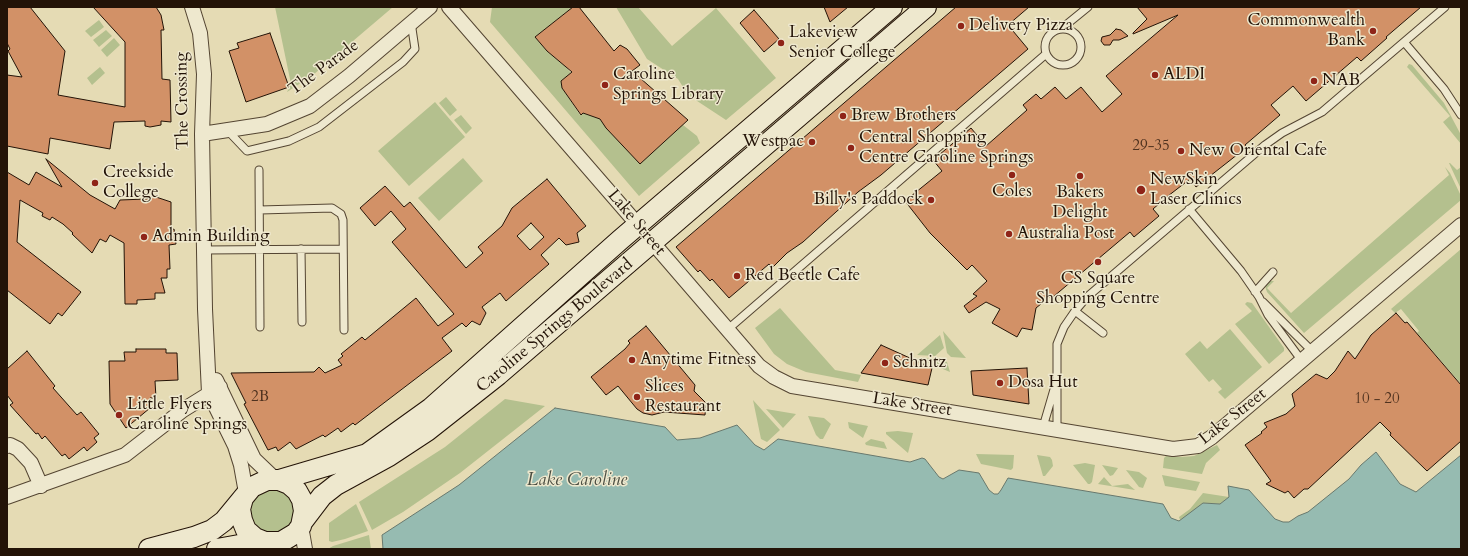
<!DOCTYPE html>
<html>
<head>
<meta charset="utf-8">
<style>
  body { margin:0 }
  #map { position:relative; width:1468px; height:556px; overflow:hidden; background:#e5dbb4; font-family:Cardo,serif }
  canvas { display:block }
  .frame { position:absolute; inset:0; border:8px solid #231307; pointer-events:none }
</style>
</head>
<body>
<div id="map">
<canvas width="1468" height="556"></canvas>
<div class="frame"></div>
</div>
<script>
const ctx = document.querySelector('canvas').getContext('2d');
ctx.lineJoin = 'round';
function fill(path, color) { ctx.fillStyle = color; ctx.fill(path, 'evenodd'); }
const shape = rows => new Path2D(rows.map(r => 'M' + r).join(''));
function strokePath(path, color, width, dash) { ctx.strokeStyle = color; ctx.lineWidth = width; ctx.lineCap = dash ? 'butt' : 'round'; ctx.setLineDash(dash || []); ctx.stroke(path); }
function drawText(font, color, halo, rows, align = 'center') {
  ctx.font = font + ' Cardo,serif'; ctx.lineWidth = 3; ctx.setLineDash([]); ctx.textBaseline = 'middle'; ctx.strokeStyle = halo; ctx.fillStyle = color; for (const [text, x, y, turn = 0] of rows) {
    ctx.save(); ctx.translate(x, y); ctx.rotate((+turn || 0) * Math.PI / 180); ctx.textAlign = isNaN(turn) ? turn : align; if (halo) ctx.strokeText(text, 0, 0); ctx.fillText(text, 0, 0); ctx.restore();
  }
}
fill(shape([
  [275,7,393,7,313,75,287,92,291,84],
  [492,7,573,7,535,37,547,51,565,66,571,73,561,81,562,88,580,115,583,113,600,119,613,134,683,125,697,136,700,143,639,196,490,22],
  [616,7,638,7,672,46,716,8,776,78,726,120,688,95,678,79,647,59],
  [99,20,104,27,91,37,85,31],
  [106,30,112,36,99,47,93,40],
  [114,38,120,45,107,57,101,50],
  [1409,64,1412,65,1444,103,1461,135,1461,144,1443,122,1450,116,1409,69,1407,67],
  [100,67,105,73,92,85,87,78],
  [446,97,457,110,450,116,439,103],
  [435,102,465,137,409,186,378,151],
  [461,115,472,128,466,134,454,120],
  [463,158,483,181,439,221,418,198],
  [1449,163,1450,163,1457,170,1461,167,1461,189],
  [1445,167,1450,173,1461,196,1461,200,1304,333,1267,292,1265,286,1270,281,1274,281,1267,288,1291,313,1449,175],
  [1461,249,1461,384,1417,333,1419,331,1401,309,1395,313,1391,309],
  [1247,302,1252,303,1284,348,1284,351,1269,364,1235,324,1252,311,1245,304],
  [780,308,835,370,861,375,858,382,806,372,787,364,774,354,755,328],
  [1230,329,1262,367,1225,399,1218,392,1222,389,1213,379,1209,382,1185,354,1200,341,1207,349],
  [943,331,966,358,951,357,947,353],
  [940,335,944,348,935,356,917,355],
  [917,358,941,359,947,362,950,372],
  [505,399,545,406,460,473,403,512,372,530,359,502,445,447],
  [753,400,780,430,767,442,761,439],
  [766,409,796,414,783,428],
  [808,416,824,418,831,424,823,439,820,439,816,435],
  [848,422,868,426,863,438,849,428],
  [898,431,913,433,908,453,886,434,886,432],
  [871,439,884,442,887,449,866,445,865,443],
  [1217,445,1220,450,1206,463,1202,474,1163,468,1164,458,1166,456,1182,457,1194,456],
  [976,454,1014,455,1013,468,1011,470,981,464],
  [1037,455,1050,457,1052,460,1053,466,1045,476,1043,476],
  [1085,463,1095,465,1092,482,1090,484,1088,484,1073,465],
  [1102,465,1118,468,1113,475,1110,476],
  [1126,470,1139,472,1147,478,1143,488,1139,487],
  [1162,475,1200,482,1196,491,1165,486],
  [1104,477,1112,486,1128,484,1135,490,1098,484],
  '251 511a22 22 0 1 1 44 0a22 22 0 1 1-44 0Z',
  [1203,493,1229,497,1220,504,1203,503,1189,515,1180,520,1179,517,1190,509],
  [356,504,368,531,345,539,332,542,329,541,329,523],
  [369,535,371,549,328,549,333,546]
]), '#b4c08e');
const water = shape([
  [555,408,665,427,677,440,700,438,737,425,755,445,764,450,778,439,910,462,922,458,925,459,939,477,943,479,959,470,979,473,989,490,994,494,998,494,1001,490,1008,478,1163,504,1171,518,1179,521,1203,503,1220,504,1229,497,1228,486,1249,490,1275,519,1283,522,1289,522,1298,516,1308,512,1349,479,1361,465,1376,452,1400,484,1416,492,1461,455,1461,549,383,549,382,535,459,485,555,408]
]);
fill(water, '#96bbb1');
strokePath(water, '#68786d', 1);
const building = shape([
  [7,7,30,7,65,51,58,95,125,107,125,42,93,7,156,7,161,15,164,30,161,30,162,79,170,80,171,122,161,121,161,125,150,127,145,126,145,121,114,122,110,149,50,138,48,154,7,146,7,75,22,77,8,51,10,49,7,43,7,7],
  [573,7,579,7,614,51,620,45,627,49,640,65,632,71,688,120,640,164,606,128,600,119,583,113,581,115,562,88,561,81,572,72,547,51,535,37,573,7],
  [824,7,848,7,830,22,824,7],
  [956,7,1029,7,1008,25,1028,49,881,175,858,192,803,242,787,253,772,268,769,264,729,298,712,279,710,281,700,270,698,272,676,247,956,7],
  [1137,7,1421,7,1386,37,1387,38,1361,61,1357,57,1306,101,1293,86,1271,105,1280,115,1245,145,1247,147,1196,187,1190,179,1168,196,1153,209,1159,216,1134,237,1130,232,1053,297,1052,295,1036,308,1032,330,1022,328,1017,337,992,323,1000,309,986,302,969,313,964,306,977,296,973,294,987,281,972,265,967,270,930,233,905,201,942,171,933,160,971,128,986,146,1027,110,1023,105,1036,94,1041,99,1055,87,1066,99,1081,87,1102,112,1122,94,1106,76,1178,15,1133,34,1133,33,1147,19,1137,7],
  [754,10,779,39,764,52,740,23,754,10],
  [1116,29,1121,30,1128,36,1119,40,1113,40,1110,45,1104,45,1101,41,1102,37,1110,35,1116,29],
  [270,33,289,87,246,102,229,51,239,48,237,43,270,33],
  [46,159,90,195,115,209,120,200,146,199,153,196,171,202,171,230,174,229,176,244,169,245,170,269,167,269,167,278,161,278,165,293,155,293,155,299,137,300,137,304,125,304,124,243,110,235,106,242,100,239,92,253,72,234,73,233,63,224,52,217,50,220,42,216,43,213,20,200,17,242,81,292,62,316,58,313,50,324,7,290,7,172,29,185,36,172,62,187,46,159],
  [547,179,586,226,577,233,579,242,566,245,559,238,541,255,549,264,506,301,500,293,482,307,486,313,480,325,472,321,466,327,462,323,442,338,452,351,355,425,353,423,341,432,338,428,325,437,323,435,296,449,290,442,278,451,276,447,268,450,244,404,246,403,231,373,314,372,319,367,325,373,342,365,338,360,343,356,341,354,362,337,365,340,416,298,438,326,454,314,392,242,406,229,391,211,375,226,360,208,385,186,404,207,410,202,466,268,483,253,478,247,502,226,512,208,547,179],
  [531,223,544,237,530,250,517,236,531,223],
  [1396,313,1405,323,1407,322,1461,385,1461,441,1427,471,1390,435,1391,433,1380,422,1308,489,1304,489,1294,498,1288,491,1285,493,1266,484,1271,481,1245,445,1262,433,1261,432,1267,427,1264,423,1286,414,1295,406,1292,394,1316,374,1327,379,1335,371,1348,351,1355,359,1371,335,1396,313],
  [646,326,695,385,694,391,706,403,705,415,664,412,652,415,643,413,637,409,618,386,606,395,591,377,625,349,630,343,628,341,646,326],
  [881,345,932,368,928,385,861,373,881,345],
  [136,349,166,349,166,353,177,353,178,380,155,381,156,398,150,398,150,408,126,428,110,404,109,361,125,361,124,352,136,352,136,349],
  [27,351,55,386,53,388,77,415,81,412,99,434,94,438,97,442,87,451,84,447,69,459,65,454,62,456,45,436,42,439,38,433,36,434,10,405,13,403,7,395,7,369,27,351],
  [1027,368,1029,404,973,395,971,371,1027,368]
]);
fill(building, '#d29167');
strokePath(building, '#231307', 1);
const service = shape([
  [1061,29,1088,7],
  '1045 47a18 18 0 1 1 36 0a18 18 0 1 1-36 0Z',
  [1404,42,1444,89,1461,115],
  [228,131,247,151,289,141,319,127,403,62,415,49,411,22],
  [259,170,260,327],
  [1189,209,1241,271,1259,297,1268,315,1302,361],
  [260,210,332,208,341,214,343,220,344,330],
  [301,249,302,322],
  [204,250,343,249],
  [1255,292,1273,272],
  [1263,302,1313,352],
  [1075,311,1103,333],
  [727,330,1046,54],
  [1043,427,1055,386],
  [1057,429,1057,344,1064,327,1075,311,1087,297,1265,145,1282,133,1322,112,1445,7]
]);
const minor = shape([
  [192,7,200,33,204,74,202,134,205,309,209,393,235,446,241,465,246,493],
  [449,7,638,225],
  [202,134,267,124,310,106,349,76,430,7],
  [653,243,759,366,774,377,792,386,1173,449,1198,446,1212,437,1461,225],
  [216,380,254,459,276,480],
  [7,446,10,445,18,449,31,463,41,486],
  [7,497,125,455,183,410,220,387],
  [301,526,305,549]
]);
const secondary = shape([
  [279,480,367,454,431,408,620,240,892,7],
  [303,521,322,496,336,485,389,456,427,431,498,375,926,7],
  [149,549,194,537,212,530,224,521,252,487,267,480,279,480,289,484,297,491,302,500,304,511,301,526,296,533,281,542,265,542,255,538,246,530,242,520,240,509,243,498],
  [217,549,250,543,265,542]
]);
strokePath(service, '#544532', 9);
strokePath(minor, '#544532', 16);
strokePath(secondary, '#231307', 22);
strokePath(service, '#eee8ce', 7);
strokePath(minor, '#eee8ce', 14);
strokePath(secondary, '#eee8ce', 20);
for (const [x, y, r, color] of [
  [961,26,4,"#8f2418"],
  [1373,31,4,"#8f2418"],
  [781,43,4,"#8f2418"],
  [1155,75,4,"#8f2418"],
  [1314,81,4,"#8f2418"],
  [605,85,4,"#8f2418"],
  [843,116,4,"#8f2418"],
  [812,142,4,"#8f2418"],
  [851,148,4,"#8f2418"],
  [1181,151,4,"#8f2418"],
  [1012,175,4,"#8f2418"],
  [1080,176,4,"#8f2418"],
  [95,183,4,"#8f2418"],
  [1141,190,5,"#8f2418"],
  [931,200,4,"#8f2418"],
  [1009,234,4,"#8f2418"],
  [144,237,4,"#8f2418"],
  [1098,262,4,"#8f2418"],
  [737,276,4,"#8f2418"],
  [632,360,4,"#8f2418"],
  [885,363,4,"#8f2418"],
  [1000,383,4,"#8f2418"],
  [637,397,4,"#8f2418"],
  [119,415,4,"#8f2418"]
]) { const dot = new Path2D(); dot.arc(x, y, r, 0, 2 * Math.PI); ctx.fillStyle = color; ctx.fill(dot); strokePath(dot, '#eee8ce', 1.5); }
drawText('15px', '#4f321f', null, [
  ["29-35",1151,147],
  ["2B",260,398],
  ["10 - 20",1377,400]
]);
drawText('17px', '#231307', '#eee8ce', [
  ["Commonwealth",1365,21,"right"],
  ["Bank",1365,41,"right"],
  ["Delivery Pizza",969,26],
  ["Lakeview",789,33],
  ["Senior College",789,53],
  ["Caroline",613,75],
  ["Springs Library",613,95],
  ["ALDI",1163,75],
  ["NAB",1322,81],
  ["Brew Brothers",851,116],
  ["Central Shopping",859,138],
  ["Centre Caroline Springs",859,158],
  ["Westpac",804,142,"right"],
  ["New Oriental Cafe",1189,151],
  ["Creekside",103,173],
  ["College",103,193],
  ["NewSkin",1150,180],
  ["Laser Clinics",1150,200],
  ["Coles",1012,192,"center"],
  ["Bakers",1080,193,"center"],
  ["Delight",1080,213,"center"],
  ["Billy's Paddock",923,200,"right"],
  ["Australia Post",1017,234],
  ["Admin Building",152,237],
  ["Red Beetle Cafe",745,276],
  ["CS Square",1098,279,"center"],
  ["Shopping Centre",1098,299,"center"],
  ["Anytime Fitness",640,360],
  ["Schnitz",893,363],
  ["Dosa Hut",1008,383],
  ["Slices",645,387],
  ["Restaurant",645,407],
  ["Little Flyers",127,405],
  ["Caroline Springs",127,425]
], 'left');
drawText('17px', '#231307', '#eee8ce', [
  ["The Parade",324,68,-36],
  ["The Crossing",183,101,-91],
  ["Lake Street",636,223,50],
  ["Caroline Springs Boulevard",555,326,-40],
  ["Lake Street",912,405,9],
  ["Lake Street",1233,417,-38]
]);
drawText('italic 18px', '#4b4e42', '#eee8ce', [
  ["Lake Caroline",577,481]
]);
</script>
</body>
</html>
